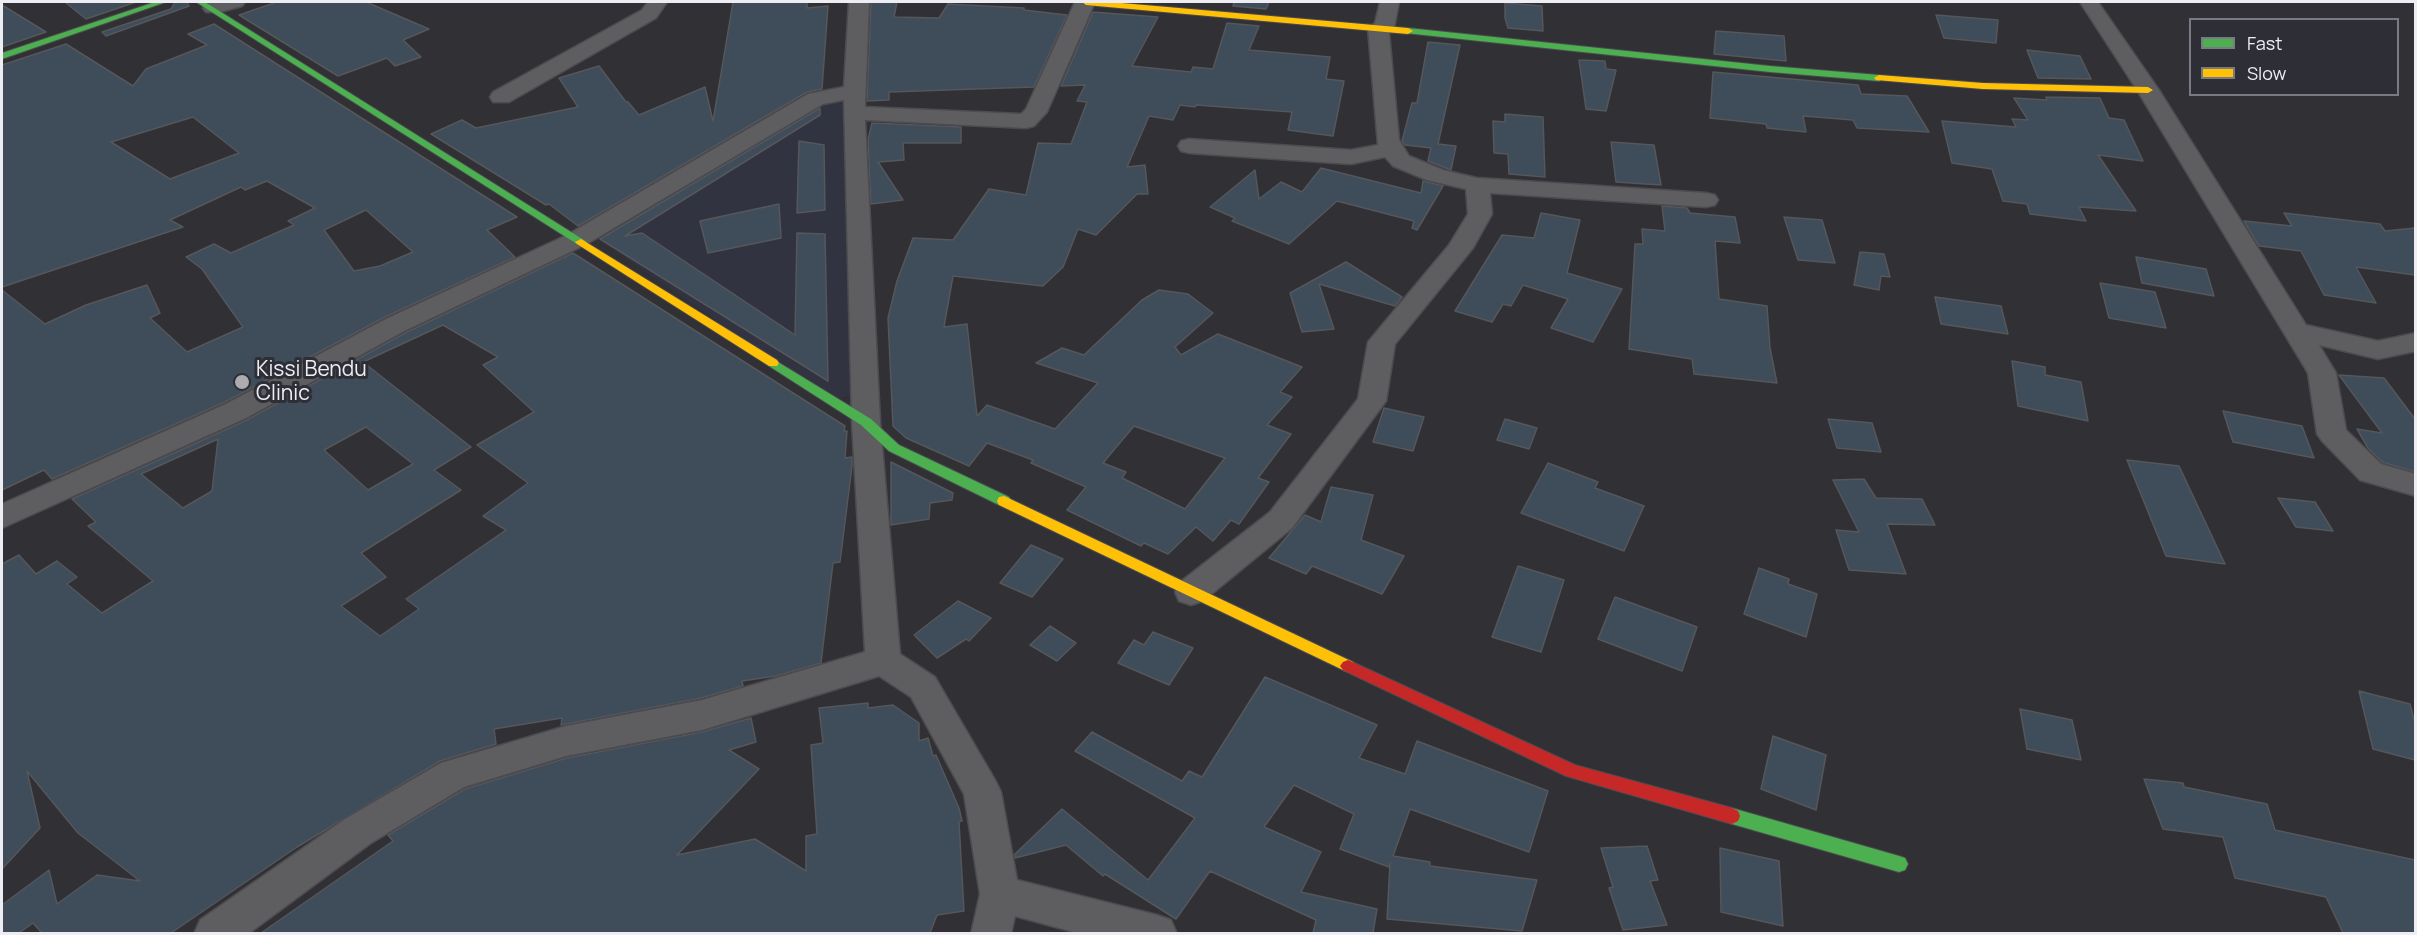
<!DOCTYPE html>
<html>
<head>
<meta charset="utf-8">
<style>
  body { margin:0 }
  #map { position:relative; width:2417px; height:935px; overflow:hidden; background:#303035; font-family:Manrope,sans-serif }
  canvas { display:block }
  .frame { position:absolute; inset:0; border:3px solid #ededf3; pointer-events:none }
  .legend { position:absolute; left:2189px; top:18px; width:210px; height:78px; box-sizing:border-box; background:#2e2e37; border:2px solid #7a7a82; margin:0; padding:8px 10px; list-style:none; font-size:18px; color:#ededf3 }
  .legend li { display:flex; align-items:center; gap:12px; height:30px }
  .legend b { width:30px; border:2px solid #7a7a82 }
</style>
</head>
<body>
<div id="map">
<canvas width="2417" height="935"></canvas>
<div class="frame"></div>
<ul class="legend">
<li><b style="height:8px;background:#4caf50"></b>Fast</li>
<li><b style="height:8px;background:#ffc107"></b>Slow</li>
</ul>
</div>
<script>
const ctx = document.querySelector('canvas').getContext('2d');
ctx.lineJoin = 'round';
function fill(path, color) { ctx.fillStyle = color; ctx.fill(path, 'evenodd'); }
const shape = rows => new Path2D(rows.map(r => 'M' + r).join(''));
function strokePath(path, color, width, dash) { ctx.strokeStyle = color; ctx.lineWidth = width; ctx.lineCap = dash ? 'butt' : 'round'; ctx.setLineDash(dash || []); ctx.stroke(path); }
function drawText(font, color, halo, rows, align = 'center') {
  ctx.font = font + ' Manrope,sans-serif'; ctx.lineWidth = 6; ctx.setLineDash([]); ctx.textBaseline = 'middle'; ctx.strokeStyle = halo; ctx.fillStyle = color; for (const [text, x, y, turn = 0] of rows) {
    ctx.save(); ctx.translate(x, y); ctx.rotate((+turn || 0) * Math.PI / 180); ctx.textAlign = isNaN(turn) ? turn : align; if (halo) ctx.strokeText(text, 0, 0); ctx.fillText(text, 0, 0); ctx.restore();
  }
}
fill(shape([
  [827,100,844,104,850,395,833,401,598,239]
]), '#323340');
const building = shape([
  [65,2,136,2,86,19,65,2],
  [175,2,187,2,189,6,106,36,102,32,171,9,175,2],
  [277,2,366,2,429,29,403,40,421,57,395,66,387,58,338,76,239,15,277,2],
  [733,2,807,2,807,8,828,6,822,89,807,92,578,226,549,204,546,205,431,134,462,120,476,128,578,107,559,78,599,66,626,102,628,102,639,115,705,87,713,121,733,2],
  [871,2,897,2,894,17,939,18,948,4,1024,8,1024,10,1067,15,1034,87,889,92,889,100,867,101,871,2],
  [1234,2,1269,2,1266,9,1233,6,1234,2],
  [1505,3,1542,6,1543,31,1508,28,1505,18,1505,3],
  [2,5,46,32,2,47,2,5],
  [1093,12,1158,17,1132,66,1191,72,1193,67,1213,69,1227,23,1259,26,1249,50,1330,57,1326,79,1344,81,1333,136,1288,130,1292,112,1196,105,1195,107,1180,105,1173,120,1149,116,1127,167,1145,165,1148,194,1137,194,1096,235,1078,229,1063,267,1043,286,953,276,944,327,967,324,977,416,987,405,1055,429,1098,383,1036,363,1062,348,1084,355,1142,300,1159,290,1188,294,1213,313,1175,347,1181,355,1218,334,1302,367,1280,392,1292,397,1267,425,1291,434,1258,478,1269,482,1239,524,1231,520,1213,541,1196,527,1168,554,1144,543,1141,546,1067,510,1086,487,1031,463,1033,460,987,443,969,466,906,438,893,426,888,318,897,281,913,238,953,240,989,189,1026,195,1038,143,1071,144,1087,102,1077,101,1085,85,1061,86,1093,12],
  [1134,426,1225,458,1185,509,1122,478,1126,472,1103,463,1134,426],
  [1936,15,1998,20,1996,43,1944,38,1936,15],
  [214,24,517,217,487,230,515,257,385,317,225,402,52,479,44,470,2,490,2,290,45,324,86,305,147,285,160,313,150,318,187,352,243,327,202,269,186,257,214,244,231,253,294,225,288,221,315,208,267,181,245,190,241,187,170,220,183,227,2,287,2,65,66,44,133,86,146,69,207,45,188,34,214,24],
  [193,117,239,153,170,179,111,142,193,117],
  [366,210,413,252,380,266,354,271,324,230,366,210],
  [1716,31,1784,36,1786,61,1714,54,1716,31],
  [1428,42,1460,45,1438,144,1456,146,1451,170,1428,161,1431,148,1405,145,1402,141,1412,103,1417,103,1428,42],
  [2027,50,2080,56,2091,79,2038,78,2027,50],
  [1579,60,1605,61,1606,69,1616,70,1606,111,1586,109,1579,60],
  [1713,72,1858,85,1861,94,1907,96,1929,132,1857,128,1853,120,1803,116,1806,132,1767,128,1766,124,1710,118,1713,72],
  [2046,97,2100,98,2109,118,2124,120,2143,161,2098,155,2136,211,2079,207,2086,221,2030,214,2027,204,2003,201,1992,169,1952,163,1942,121,2016,127,2012,119,2028,120,2014,98,2047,100,2046,97],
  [820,108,820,115,625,236,642,233,795,335,797,233,825,234,828,381,600,239,820,108],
  [1505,114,1543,117,1545,177,1509,174,1508,154,1494,153,1493,121,1505,122,1505,114],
  [872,123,961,127,961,143,903,143,904,160,878,162,903,200,871,204,868,140,872,123],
  [799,141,824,145,825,210,797,213,799,141],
  [1611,142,1654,145,1661,185,1616,182,1611,142],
  [1321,168,1421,193,1423,181,1443,186,1417,230,1412,228,1414,221,1337,201,1289,244,1232,221,1235,218,1210,207,1255,170,1259,199,1281,182,1302,192,1321,168],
  [779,204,781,238,708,253,700,221,779,204],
  [1662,206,1687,208,1690,213,1735,217,1740,243,1715,241,1719,299,1767,306,1770,348,1777,383,1694,374,1692,359,1629,349,1635,244,1643,244,1642,229,1665,231,1662,206],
  [1541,213,1580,220,1567,273,1622,289,1593,342,1551,328,1568,299,1523,285,1511,306,1503,304,1492,322,1455,311,1502,235,1534,238,1541,213],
  [2284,213,2380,224,2385,231,2415,228,2415,275,2356,267,2376,303,2324,295,2301,251,2259,246,2244,221,2292,226,2284,213],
  [1784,217,1822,220,1835,263,1798,260,1784,217],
  [1860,252,1884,254,1890,277,1881,276,1879,290,1854,285,1860,252],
  [573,253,845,426,844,431,847,431,845,458,852,457,852,466,840,562,833,563,821,663,776,676,742,681,743,686,701,698,561,725,562,718,494,729,496,744,440,761,297,847,171,933,42,933,33,923,19,933,2,933,2,905,49,870,57,904,97,875,140,881,78,833,27,771,40,828,2,869,2,564,19,555,36,574,57,561,77,577,67,584,102,613,153,581,88,526,96,522,72,499,247,420,405,333,573,253],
  [443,325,498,357,483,365,534,412,477,445,528,483,483,516,506,530,406,599,419,609,380,636,341,606,386,577,361,553,461,490,434,470,471,447,363,362,443,325],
  [366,427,413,464,368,490,324,450,366,427],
  [218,439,212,491,183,508,141,474,218,439],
  [2136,257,2206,269,2214,296,2142,283,2136,257],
  [1346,262,1402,297,1395,306,1319,284,1334,329,1302,332,1290,293,1346,262],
  [2100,283,2155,292,2166,328,2109,318,2100,283],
  [1935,297,2001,306,2008,334,1941,324,1935,297],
  [2012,361,2045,367,2045,375,2081,382,2088,421,2018,406,2012,361],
  [2339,375,2384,378,2415,419,2415,472,2382,462,2368,448,2357,429,2382,433,2339,375],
  [1384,408,1424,417,1413,451,1373,442,1384,408],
  [2223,411,2302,426,2314,458,2233,442,2223,411],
  [1505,419,1537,428,1529,449,1497,440,1505,419],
  [1828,419,1872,423,1881,452,1837,448,1828,419],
  [2127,460,2179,466,2225,564,2166,556,2127,460],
  [891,462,953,493,952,500,930,503,929,519,891,525,891,462],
  [1548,463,1598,482,1595,488,1644,506,1624,551,1521,513,1548,463],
  [1864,479,1876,498,1922,499,1935,525,1887,524,1906,574,1849,570,1836,530,1859,532,1833,480,1864,479],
  [1331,487,1373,495,1361,540,1404,556,1382,594,1312,566,1306,574,1269,558,1305,515,1321,522,1331,487],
  [2278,498,2315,502,2333,531,2296,527,2278,498],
  [1031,545,1063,559,1032,597,1000,583,1031,545],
  [1518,566,1564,580,1541,652,1492,637,1518,566],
  [1759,568,1789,579,1788,584,1817,594,1806,637,1744,614,1759,568],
  [1615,597,1697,627,1682,671,1598,639,1615,597],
  [958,601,991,618,969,641,966,639,937,658,914,635,958,601],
  [1050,626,1076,643,1057,661,1030,645,1050,626],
  [1153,632,1193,648,1169,685,1118,663,1134,640,1144,645,1153,632],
  [1265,677,1377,725,1359,758,1405,774,1417,741,1548,791,1529,852,1410,809,1393,856,1430,862,1430,866,1537,880,1522,931,1387,919,1390,863,1389,867,1340,849,1354,814,1294,785,1264,827,1321,852,1301,892,1377,909,1373,933,1313,933,1316,920,1210,871,1176,919,1105,874,1103,876,1066,845,1015,858,1015,854,1062,809,1148,880,1195,818,1075,751,1092,732,1182,781,1189,771,1202,777,1265,677],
  [2359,691,2410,704,2415,724,2415,760,2373,749,2359,691],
  [868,703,868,708,893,705,919,723,919,741,928,738,933,756,936,755,959,808,962,821,959,822,964,911,937,915,930,933,261,933,393,841,388,835,465,789,567,758,702,732,751,718,756,742,729,750,759,769,677,855,755,839,806,871,806,836,817,834,811,745,823,743,819,708,868,703],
  [2020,709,2072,720,2081,760,2027,749,2020,709],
  [1773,736,1826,755,1816,810,1761,789,1773,736],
  [2144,779,2183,783,2184,787,2267,804,2275,830,2415,860,2415,933,2343,933,2326,897,2235,878,2223,837,2163,829,2144,779],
  [1647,846,1658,880,1650,881,1667,925,1623,930,1609,888,1613,887,1601,848,1647,846],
  [1720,848,1779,861,1783,926,1721,912,1720,848]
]);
fill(building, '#3f4c5a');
strokePath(building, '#55575b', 1.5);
const street = shape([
  [214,2,245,2,242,6,220,12,206,12,203,8,206,4,214,2],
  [648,2,667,2,656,18,509,102,493,102,490,97,493,92,642,10,648,2],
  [849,2,869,2,865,107,1021,114,1026,109,1075,2,1095,2,1047,112,1034,126,1026,128,865,120,880,422,900,654,935,677,995,780,1001,792,1017,880,1157,915,1171,920,1177,934,1081,934,1015,916,1011,934,971,934,980,894,964,794,911,697,879,676,702,730,566,756,464,787,371,843,248,934,194,934,200,920,345,819,441,763,566,726,702,700,865,652,852,422,844,100,823,104,585,245,404,331,246,418,2,528,2,504,226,404,386,319,567,235,808,94,844,87,849,2],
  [1380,2,1399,2,1394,28,1389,33,1399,140,1409,156,1443,170,1477,178,1706,193,1715,195,1718,200,1715,205,1706,207,1490,193,1492,214,1473,248,1395,344,1386,401,1292,528,1203,601,1191,605,1179,601,1175,592,1179,583,1270,512,1358,399,1368,342,1449,245,1468,214,1466,189,1427,180,1393,166,1385,157,1351,164,1189,153,1181,151,1178,146,1181,141,1189,139,1351,150,1378,145,1368,28,1375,23,1380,2],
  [2080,2,2098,2,2159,90,2306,325,2378,341,2416,333,2416,351,2378,359,2319,345,2336,373,2346,430,2381,464,2416,474,2416,496,2360,480,2322,441,2317,434,2308,373,2137,90,2080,2]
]);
const fast = shape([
  [155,2,166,2,2,59,2,53,155,2],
  [196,2,205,2,587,242,581,245,577,244,196,2],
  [1408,28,1770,66,1879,75,1884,78,1879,81,1770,72,1405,33,1405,29,1408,28],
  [773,359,871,419,899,445,1009,497,1011,501,1009,505,999,505,889,451,861,425,769,366,767,363,773,359],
  [1732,808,1899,856,1905,858,1908,864,1905,870,1899,872,1732,824,1726,821,1724,816,1726,811,1732,808]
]);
const slow = shape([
  [1082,2,1110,2,1408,28,1413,31,1408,34,1086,5,1082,2],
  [1879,75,1983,83,2148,87,2153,90,2148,93,1983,89,1876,80,1874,78,1879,75],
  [581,239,777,360,779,363,777,366,769,366,577,244,575,242,581,239],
  [1004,496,1353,662,1356,666,1353,670,1348,672,1343,670,999,505,997,501,999,497,1004,496]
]);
const jam = shape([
  [1348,660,1575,765,1732,808,1738,811,1740,816,1738,821,1732,824,1566,776,1343,670,1340,666,1343,662,1348,660]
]);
strokePath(street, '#4b4b50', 3);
strokePath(fast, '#4b4b50', 2);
strokePath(slow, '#4b4b50', 2);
strokePath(jam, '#4b4b50', 2);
fill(street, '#5e5e61');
fill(fast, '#4caf50');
fill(slow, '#ffc107');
fill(jam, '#c62828');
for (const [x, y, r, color] of [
  [242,382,8,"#ababb0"]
]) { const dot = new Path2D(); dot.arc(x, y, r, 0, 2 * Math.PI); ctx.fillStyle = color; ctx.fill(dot); strokePath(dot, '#2e2e37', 2); }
drawText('21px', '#ededf3', '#2e2e37', [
  ["Kissi Bendu",256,370],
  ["Clinic",256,394]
], 'left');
</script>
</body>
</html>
